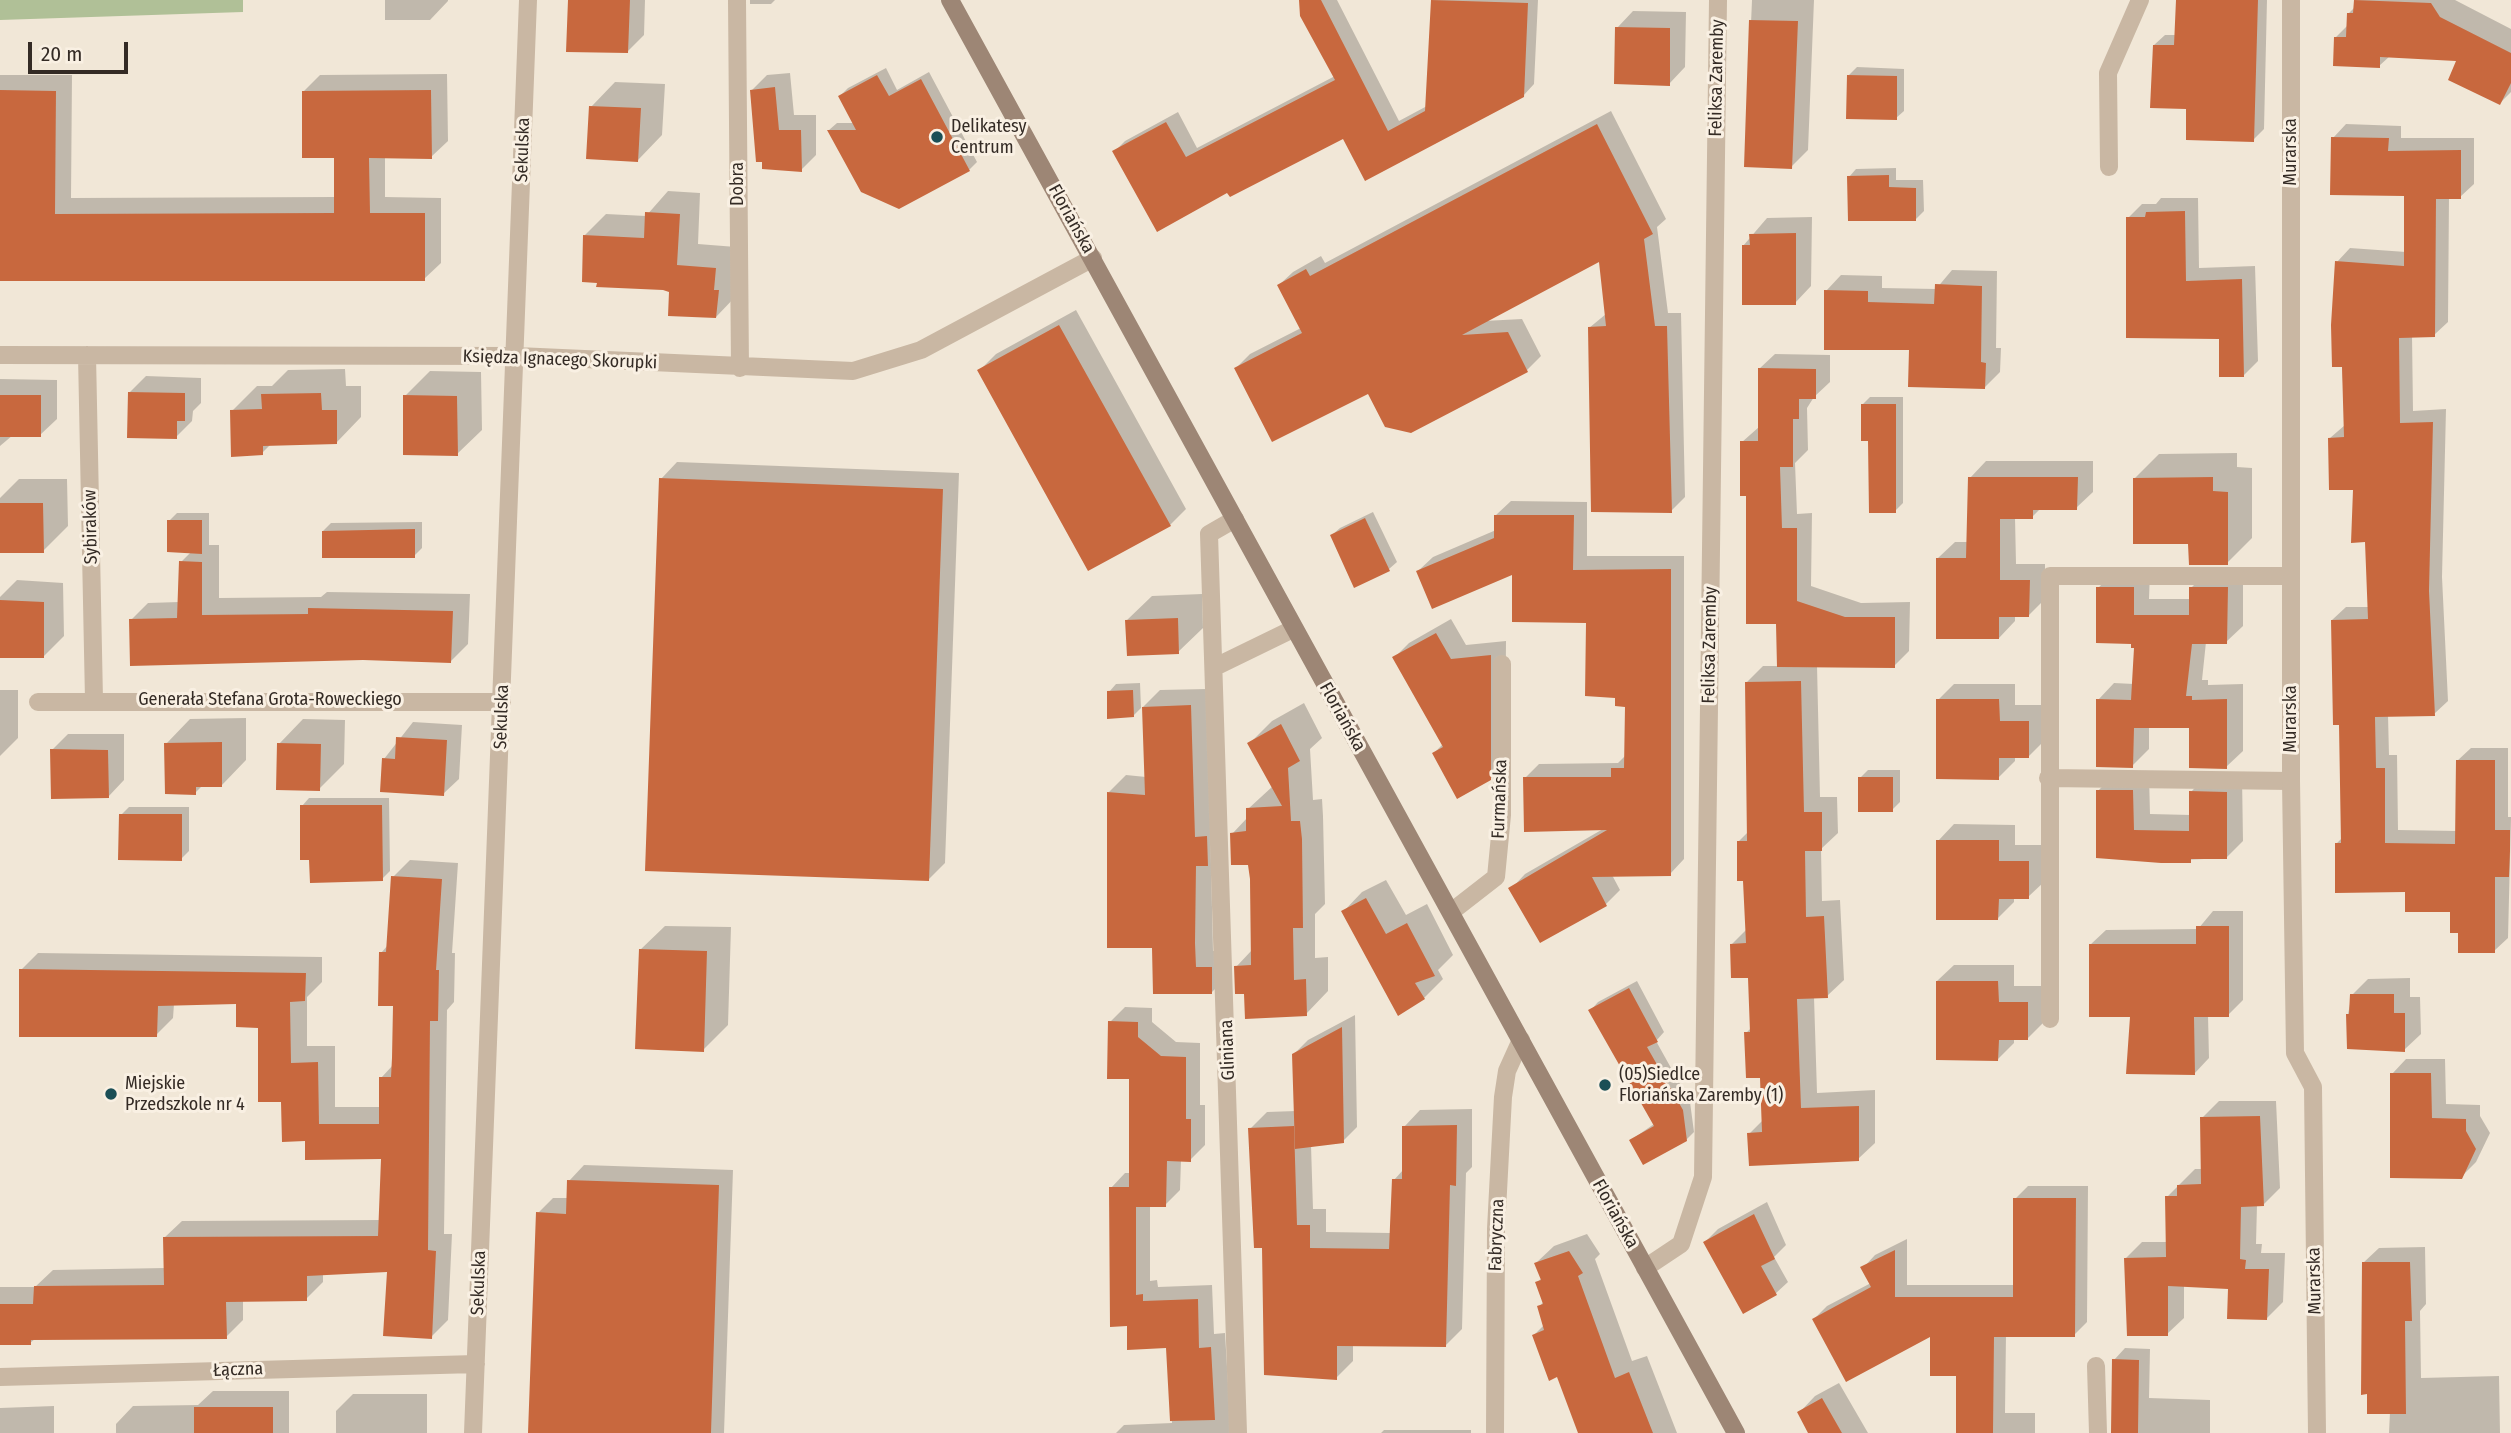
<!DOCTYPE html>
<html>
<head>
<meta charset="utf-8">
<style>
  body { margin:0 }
  #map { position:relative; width:2511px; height:1433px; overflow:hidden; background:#f1e7d7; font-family:"Fira Sans Condensed",sans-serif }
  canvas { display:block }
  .scale { position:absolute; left:28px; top:42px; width:100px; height:32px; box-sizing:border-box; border:4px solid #342b25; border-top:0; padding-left:9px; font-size:21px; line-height:24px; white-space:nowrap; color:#342b25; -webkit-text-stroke:5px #f9f0e3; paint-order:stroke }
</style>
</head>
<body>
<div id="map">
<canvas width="2511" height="1433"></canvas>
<div class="scale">20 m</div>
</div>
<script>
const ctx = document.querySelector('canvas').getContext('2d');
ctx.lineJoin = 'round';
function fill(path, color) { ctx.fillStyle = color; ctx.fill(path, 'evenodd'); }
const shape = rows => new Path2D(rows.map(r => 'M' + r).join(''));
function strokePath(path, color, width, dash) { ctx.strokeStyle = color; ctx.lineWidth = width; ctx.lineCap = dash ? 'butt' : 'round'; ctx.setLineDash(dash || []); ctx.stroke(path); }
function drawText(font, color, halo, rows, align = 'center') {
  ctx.font = font + ' "Fira Sans Condensed",sans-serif'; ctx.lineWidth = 6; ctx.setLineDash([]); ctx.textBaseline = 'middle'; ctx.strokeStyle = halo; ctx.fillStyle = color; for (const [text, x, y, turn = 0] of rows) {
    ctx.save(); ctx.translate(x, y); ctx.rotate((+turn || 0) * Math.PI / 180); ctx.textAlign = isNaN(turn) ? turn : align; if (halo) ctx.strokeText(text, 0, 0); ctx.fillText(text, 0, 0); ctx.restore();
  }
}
fill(shape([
  [0,0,243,0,243,12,0,20]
]), '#b0c097');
fill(shape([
  [385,0,448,0,448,1,430,20,385,20],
  [570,0,645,0,644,35,627,52],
  [750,0,775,0,771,4,750,4],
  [1301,0,1337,0,1399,121,1427,106,1432,0,1538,0,1534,84,1523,96,1365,178,1343,137,1228,190,1114,152,1125,141,1178,112,1197,148,1335,76],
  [1752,0,1814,0,1808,150,1791,167,1745,165],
  [2177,0,2267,0,2264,129,2253,140,2188,107,2154,45,2165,35,2176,35],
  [2355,0,2455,0,2511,29,2511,92,2500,103,2459,60,2390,56,2379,66,2336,37,2348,25,2349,13,2355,7],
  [1633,11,1686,12,1685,67,1669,84,1617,28],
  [1857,67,1904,69,1904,111,1896,118,1849,75],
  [886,68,897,90,929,72,977,162,969,170,829,130,837,123,855,123,840,96,848,88],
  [790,73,794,115,816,115,816,155,801,170,752,90,767,75],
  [447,74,448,141,431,157,385,156,385,197,441,198,441,263,424,279,0,280,0,75,72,75,71,198,336,197,336,156,304,91,320,75],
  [615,82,665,84,662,135,638,160,591,107],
  [1611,111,1666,219,1657,227,1668,313,1681,313,1685,497,1671,511,1589,328,1606,314,1601,260,1484,321,1522,319,1541,356,1527,370,1411,431,1369,392,1236,368,1250,354,1301,328,1279,285,1293,272,1321,256,1325,263],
  [2346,124,2401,126,2401,138,2474,138,2474,184,2460,197,2449,197,2448,322,2434,335,2412,335,2413,411,2446,409,2442,577,2448,701,2434,714,2388,715,2389,755,2397,755,2398,830,2457,831,2457,761,2471,748,2508,748,2508,817,2511,817,2508,938,2494,951,2459,932,2452,910,2337,843,2342,838,2340,724,2332,620,2346,607,2369,607,2367,540,2355,488,2330,438,2345,425,2337,262,2350,248,2406,252,2406,194,2333,138],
  [1896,168,1896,180,1923,180,1924,211,1916,219,1849,177,1856,169],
  [668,191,700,193,698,244,736,247,737,295,716,317,584,236,606,214,646,216],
  [2161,198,2198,198,2199,268,2255,266,2258,361,2243,376,2220,338,2128,218,2142,204,2156,204],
  [1812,217,1811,286,1795,303,1743,246,1767,218],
  [1952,270,1997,271,1996,348,2001,348,2000,372,1985,387,1911,348,1826,291,1841,275,1882,276,1882,288,1936,289],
  [1076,310,1186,509,1170,525,979,371,996,354],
  [1775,354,1830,355,1830,382,1814,397,1807,408,1808,450,1795,463,1797,514,1812,513,1811,586,1861,603,1910,602,1909,651,1894,666,1817,665,1820,797,1837,797,1838,833,1821,849,1822,901,1840,900,1844,980,1827,996,1814,997,1817,1093,1875,1090,1875,1143,1858,1159,1749,1134,1763,1120,1762,1076,1746,1033,1752,1027,1749,976,1731,945,1747,929,1745,879,1738,842,1749,831,1747,682,1763,666,1778,666,1778,622,1748,495,1742,442,1759,427,1759,369],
  [345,369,346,386,361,386,361,417,337,442,271,444,262,453,232,411,257,386,272,386,288,370],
  [430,371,481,372,482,430,457,454,405,396],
  [146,376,201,378,201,403,193,411,192,421,176,437,129,393],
  [0,379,57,380,57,419,40,435,13,435,0,446],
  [1870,397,1903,397,1903,503,1895,511,1870,439,1862,405],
  [2237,453,2237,467,2252,468,2252,538,2227,563,2190,542,2135,478,2159,454],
  [1986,461,2093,461,2093,492,2076,508,2041,508,2032,517,2015,517,2016,564,2045,564,2045,599,2029,615,2015,616,2015,621,1999,638,1938,558,1955,542,1968,542,1970,478],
  [677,462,959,473,945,863,928,880,661,479],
  [19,479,67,479,68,526,43,551,0,552,0,498],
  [1511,501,1587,502,1587,556,1684,556,1684,859,1670,874,1612,875,1620,890,1606,904,1511,889,1525,874,1603,829,1525,778,1539,764,1618,763,1626,755,1627,705,1617,696,1588,621,1514,573,1418,571,1433,557,1496,530,1496,515],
  [1373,512,1397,562,1389,569,1332,535,1340,528],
  [177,513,209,513,209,545,219,545,219,598,321,597,327,592,470,594,468,644,451,661,131,620,148,603,179,602,181,562,191,552,169,521],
  [422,522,422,548,414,556,323,531,331,523],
  [2115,572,2150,572,2149,599,2191,599,2191,588,2207,572,2243,572,2243,626,2226,642,2206,642,2202,680,2208,680,2208,685,2243,684,2243,751,2226,767,2191,727,2149,726,2149,749,2132,766,2098,700,2114,683,2134,684,2136,646,2098,588],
  [17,580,63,583,64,636,44,656,0,656,0,597],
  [1202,594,1203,628,1178,652,1127,620,1152,596],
  [1451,619,1466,645,1506,641,1505,763,1490,779,1434,753,1443,744,1394,658,1409,643],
  [1140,683,1141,708,1133,716,1109,692,1116,684],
  [1954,684,2015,684,2015,705,2045,705,2045,740,2029,756,2015,756,2015,761,1998,778,1938,700],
  [1207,689,1213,951,1228,951,1229,975,1212,992,1154,947,1109,792,1126,775,1146,777,1143,707,1160,690],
  [0,690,18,690,18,738,0,756],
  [1304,703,1322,738,1310,749,1313,800,1322,799,1323,816,1325,904,1315,914,1315,958,1328,957,1328,991,1306,1014,1245,992,1236,967,1252,950,1250,863,1232,834,1248,817,1248,809,1273,786,1250,743,1272,721],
  [246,718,246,760,222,785,203,785,195,793,166,744,190,719],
  [303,719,345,720,344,764,319,789,279,744],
  [413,722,462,725,459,779,443,794,384,759],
  [68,734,124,734,124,780,108,797,52,750],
  [1868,770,1900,770,1900,802,1892,810,1860,778],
  [2114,774,2149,775,2150,814,2191,815,2191,792,2207,775,2242,776,2243,841,2226,858,2161,861,2098,791],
  [309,798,389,798,390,871,382,879,310,858,302,806],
  [129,807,189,807,189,851,181,859,121,815],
  [1954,824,2015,825,2015,845,2044,845,2045,881,2028,897,2014,897,2014,902,1998,918,1938,841],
  [410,860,458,863,452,953,455,953,454,1002,447,1010,444,1234,452,1234,448,1320,431,1337,388,1271,323,1274,323,1282,306,1299,243,1300,243,1320,226,1337,35,1339,30,1343,0,1343,0,1287,35,1287,53,1270,165,1268,164,1238,182,1221,380,1220,382,1157,306,1140,283,1101,259,1026,238,1002,174,1004,173,1018,156,1035,21,970,38,953,322,957,322,982,307,997,307,1046,335,1046,335,1107,381,1107,381,1078,393,1065,395,1005,381,953,388,945,393,877],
  [1386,880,1406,915,1427,904,1453,955,1438,970,1443,979,1424,998,1343,912,1362,892],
  [2213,911,2243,911,2243,1000,2228,1015,2208,1015,2209,1058,2194,1074,2132,1015,2090,945,2106,930,2198,929],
  [665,926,731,927,728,1025,703,1050,640,950],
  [1954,965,2014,965,2014,986,2044,986,2044,1022,2028,1038,2014,1038,2014,1043,1998,1059,1937,981],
  [2410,978,2410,997,2420,997,2421,1034,2404,1050,2348,1014,2352,995,2368,979],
  [1637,981,1664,1032,1656,1041,1690,1102,1694,1132,1686,1140,1631,1140,1654,1124,1591,1010,1598,1002],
  [1125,1007,1152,1008,1152,1022,1176,1042,1200,1043,1200,1105,1205,1105,1205,1145,1190,1160,1181,1160,1180,1190,1165,1205,1150,1205,1150,1281,1157,1280,1158,1287,1212,1285,1214,1334,1225,1333,1231,1433,1116,1433,1124,1425,1172,1423,1168,1346,1129,1324,1111,1188,1125,1173,1130,1173,1131,1077,1110,1022],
  [1355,1015,1357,1127,1343,1141,1311,1145,1313,1209,1326,1209,1326,1232,1391,1233,1394,1180,1403,1170,1404,1127,1420,1110,1472,1109,1472,1167,1466,1173,1462,1329,1445,1346,1353,1344,1353,1361,1336,1378,1264,1247,1250,1129,1267,1112,1296,1111,1294,1054,1308,1040],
  [2406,1059,2445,1059,2446,1104,2480,1105,2480,1116,2490,1133,2476,1162,2461,1177,2392,1074],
  [2219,1101,2276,1101,2280,1188,2263,1205,2257,1205,2256,1244,2262,1244,2261,1253,2285,1253,2283,1302,2267,1318,2230,1287,2184,1285,2184,1318,2167,1334,2126,1258,2142,1242,2167,1242,2167,1197,2195,1169,2202,1169,2202,1118],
  [584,1165,733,1170,724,1433,530,1433,538,1213,553,1198,568,1198,569,1181],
  [2028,1186,2088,1186,2087,1322,2074,1335,2006,1335,2005,1413,2035,1413,2035,1433,1957,1433,1958,1374,1932,1334,1814,1319,1827,1306,1871,1283,1863,1268,1875,1255,1907,1239,1907,1285,2015,1285,2015,1199],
  [1767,1202,1786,1245,1774,1257,1788,1282,1775,1294,1705,1242,1718,1229],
  [1587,1234,1600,1254,1595,1259,1632,1361,1647,1356,1677,1433,1581,1433,1558,1375,1534,1335,1544,1325,1539,1307,1544,1301,1537,1282,1542,1278,1536,1263,1554,1246],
  [2425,1247,2426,1304,2420,1311,2421,1378,2499,1376,2500,1433,2389,1433,2390,1412,2363,1263,2379,1248],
  [2125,1348,2150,1349,2149,1398,2210,1400,2210,1433,2113,1433,2114,1360],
  [1839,1383,1868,1433,1810,1433,1799,1413,1815,1396],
  [213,1391,289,1391,289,1433,116,1433,116,1424,133,1406,198,1405],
  [353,1394,427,1394,427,1433,336,1433,336,1411],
  [54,1406,54,1433,0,1433,0,1408],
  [1384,1430,1471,1430,1471,1433,1381,1433]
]), '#0003');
fill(shape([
  [568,0,630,0,628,53,566,52],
  [1299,0,1321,0,1388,131,1425,111,1431,0,1528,3,1524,97,1365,181,1343,139,1230,197,1227,193,1157,232,1112,151,1166,122,1186,157,1335,80,1300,16],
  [2176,0,2258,0,2254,142,2186,140,2186,109,2150,108,2153,45,2174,45],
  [2354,0,2431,3,2440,17,2511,53,2511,83,2500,105,2448,80,2456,61,2380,57,2380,68,2333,66,2334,37,2346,37,2347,13,2353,13],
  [1749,20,1798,21,1792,169,1744,167],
  [1615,27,1670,28,1670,86,1614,84],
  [877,75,889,96,921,79,970,171,899,209,861,192,827,130,856,130,838,96],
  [1847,75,1897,76,1897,120,1846,119],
  [775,87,779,130,801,130,802,172,762,169,762,162,756,162,750,90],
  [0,90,56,91,55,214,334,213,334,158,302,158,302,91,431,90,432,159,369,158,370,213,425,213,425,281,0,281],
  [589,106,641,108,638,162,586,159],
  [1597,124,1653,234,1644,239,1655,326,1667,326,1672,513,1591,512,1588,327,1606,326,1599,262,1462,335,1508,332,1528,372,1411,433,1385,427,1368,394,1272,442,1234,368,1302,333,1277,285,1306,269,1310,276],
  [2331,137,2389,138,2388,151,2461,150,2461,199,2436,199,2435,337,2399,338,2400,423,2433,422,2429,591,2435,716,2375,717,2376,768,2385,768,2385,843,2455,844,2456,760,2495,760,2495,830,2510,830,2510,851,2509,877,2495,877,2495,953,2458,953,2458,933,2450,933,2450,912,2405,912,2405,892,2335,893,2335,843,2341,843,2339,725,2333,725,2331,620,2368,619,2365,542,2351,543,2353,490,2329,490,2328,438,2344,437,2342,367,2332,367,2331,325,2335,261,2404,266,2404,196,2330,195],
  [1889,175,1889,187,1916,188,1916,221,1848,221,1847,176],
  [2185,211,2186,281,2242,279,2244,377,2219,377,2219,339,2126,338,2126,217,2145,217,2146,212],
  [645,212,680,214,677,265,716,268,714,290,719,290,716,318,668,316,669,292,663,290,596,287,597,283,582,282,583,235,644,238],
  [1796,233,1796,305,1742,305,1742,245,1750,245,1749,234],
  [1935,284,1982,286,1981,362,1986,363,1985,389,1908,387,1909,350,1824,350,1824,290,1868,291,1868,302,1934,304],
  [1059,325,1171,526,1088,571,977,370],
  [1758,368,1816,369,1816,399,1799,399,1799,419,1793,419,1793,467,1780,467,1782,528,1797,528,1797,601,1845,617,1895,617,1895,668,1777,667,1776,624,1746,624,1746,496,1740,496,1740,441,1758,441],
  [128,392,185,393,185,421,177,421,177,439,127,438],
  [321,393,322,410,337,410,337,444,263,446,263,455,231,457,230,410,262,409,261,394],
  [0,395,41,395,41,437,0,437],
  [403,395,457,396,458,456,403,455],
  [1861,404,1896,404,1896,513,1869,513,1868,441,1861,441],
  [1968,477,2078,477,2077,510,2033,510,2033,519,2000,519,2000,580,2030,580,2029,617,1999,617,1999,639,1936,639,1936,558,1966,558],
  [2213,477,2213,491,2228,492,2228,565,2189,565,2188,544,2133,544,2133,478],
  [659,478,943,489,929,881,645,871],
  [0,503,43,503,44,553,0,553],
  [1494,515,1574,515,1573,570,1671,569,1671,876,1592,877,1607,906,1540,943,1508,888,1607,830,1524,832,1523,777,1611,777,1611,768,1624,768,1625,707,1615,706,1615,698,1585,696,1586,623,1512,622,1512,575,1432,609,1416,571,1494,538],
  [1365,518,1390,571,1354,588,1330,535],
  [167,520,202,520,202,554,167,552],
  [415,529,415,558,322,558,322,531],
  [179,561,202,562,202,615,308,614,308,608,453,611,451,663,363,660,130,666,129,619,177,618],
  [2096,587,2134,587,2134,615,2189,615,2189,587,2228,587,2227,644,2192,644,2186,696,2192,696,2192,700,2227,699,2227,769,2189,768,2189,728,2134,728,2133,768,2096,767,2096,699,2131,700,2134,648,2131,648,2131,644,2096,643],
  [0,600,44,602,44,658,0,658],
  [1178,618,1179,654,1127,656,1125,620],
  [1436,633,1451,659,1491,655,1491,780,1457,799,1432,753,1443,747,1392,657],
  [1801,681,1804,812,1822,812,1822,851,1805,851,1806,917,1824,916,1828,998,1797,999,1801,1108,1859,1106,1859,1161,1749,1166,1747,1133,1762,1132,1760,1078,1746,1078,1744,1032,1750,1032,1748,978,1731,978,1730,944,1746,943,1743,881,1737,881,1737,841,1747,841,1745,682],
  [1133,690,1134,717,1107,719,1107,691],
  [1936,699,1999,699,2000,721,2029,721,2029,758,1999,758,1999,780,1936,779],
  [1191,705,1195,837,1207,836,1208,866,1196,866,1195,943,1196,967,1212,967,1212,994,1153,994,1152,948,1107,948,1107,792,1145,795,1142,707],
  [1281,724,1300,761,1288,768,1291,821,1300,821,1302,839,1303,928,1293,928,1294,980,1306,979,1307,1016,1245,1019,1244,994,1235,994,1234,966,1251,965,1250,879,1248,865,1231,865,1230,833,1246,831,1246,808,1282,806,1247,743],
  [396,737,447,740,444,796,380,792,382,758,395,759],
  [222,742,222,787,196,787,196,795,165,794,164,743],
  [277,743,321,744,320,791,276,790],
  [50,749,108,750,109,798,51,799],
  [1858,777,1893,777,1893,812,1858,812],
  [2096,790,2133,790,2134,830,2189,831,2189,791,2227,792,2227,859,2191,859,2191,863,2161,863,2096,858],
  [300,805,382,805,383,881,310,883,309,860,300,860],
  [119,814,182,814,182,861,118,860],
  [1936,840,1999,840,1999,861,2029,861,2029,899,1999,899,1998,920,1936,920],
  [391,876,442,879,436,970,439,970,438,1021,430,1021,428,1250,436,1251,432,1339,383,1336,387,1272,307,1276,307,1301,226,1302,227,1339,31,1340,31,1345,0,1345,0,1304,33,1304,34,1286,164,1285,163,1237,378,1236,381,1159,305,1160,305,1141,282,1142,281,1102,258,1102,258,1028,236,1027,236,1004,158,1006,157,1037,19,1037,19,969,306,973,305,1001,290,1002,291,1063,318,1062,319,1124,379,1124,379,1077,391,1077,392,1058,393,1006,378,1006,379,952,386,952],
  [1366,898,1386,934,1407,923,1435,976,1415,983,1425,999,1398,1016,1341,911],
  [2196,926,2229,926,2229,1017,2194,1017,2195,1075,2126,1074,2130,1017,2089,1017,2089,944,2196,944],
  [639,949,707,951,704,1052,635,1049],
  [1936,981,1998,981,1999,1002,2028,1002,2028,1040,1999,1040,1998,1061,1936,1060],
  [1629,988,1658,1042,1647,1047,1683,1110,1687,1141,1643,1165,1629,1140,1654,1126,1588,1010],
  [2350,994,2394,994,2394,1013,2405,1013,2405,1052,2347,1049,2346,1014,2349,1014],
  [1108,1021,1138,1022,1138,1037,1161,1056,1186,1057,1186,1119,1191,1119,1191,1162,1167,1161,1166,1207,1136,1207,1136,1295,1143,1294,1143,1301,1198,1299,1199,1348,1211,1347,1215,1420,1170,1421,1166,1348,1127,1350,1127,1326,1110,1327,1109,1187,1129,1187,1129,1079,1107,1079],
  [1342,1027,1344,1143,1295,1149,1292,1054],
  [2390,1073,2431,1073,2432,1118,2466,1119,2466,1131,2476,1149,2462,1179,2390,1178],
  [2260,1116,2264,1206,2241,1207,2240,1259,2246,1260,2245,1269,2269,1269,2267,1320,2227,1319,2228,1289,2168,1286,2168,1336,2127,1336,2124,1258,2166,1257,2165,1196,2177,1196,2177,1185,2201,1184,2200,1117],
  [1457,1125,1456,1186,1450,1185,1446,1347,1337,1346,1337,1380,1264,1375,1262,1248,1254,1248,1248,1128,1294,1126,1297,1225,1310,1225,1310,1248,1389,1249,1392,1179,1402,1179,1402,1126],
  [567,1180,719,1185,711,1433,528,1433,536,1212,566,1214],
  [2013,1198,2076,1198,2075,1337,1994,1337,1993,1433,1956,1433,1956,1376,1930,1376,1930,1337,1846,1382,1812,1319,1871,1287,1860,1267,1895,1250,1895,1297,2013,1297],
  [1754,1214,1775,1259,1761,1266,1777,1295,1743,1314,1703,1242],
  [1569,1251,1583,1273,1578,1276,1615,1378,1629,1372,1653,1433,1578,1433,1557,1377,1549,1381,1532,1335,1544,1330,1537,1306,1543,1304,1535,1282,1541,1280,1534,1263],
  [2362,1262,2410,1262,2412,1321,2405,1321,2406,1414,2367,1414,2367,1394,2361,1395],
  [2112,1359,2139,1360,2138,1433,2111,1433],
  [1822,1398,1842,1433,1808,1433,1797,1412],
  [194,1407,273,1407,273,1433,194,1433]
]), '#c8683e');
strokePath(shape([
  [2048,778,2291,781],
  [2050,1019,2050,576,2290,576]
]), '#c9b7a3', 18);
strokePath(shape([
  [737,0,740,368],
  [2291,0,2291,781,2295,1053,2313,1087,2317,1433],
  [2109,167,2108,73,2140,0],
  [0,355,517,356,853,371,921,350,1093,258],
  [87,355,94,700],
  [1235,519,1209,534,1238,1433],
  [1215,667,1293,629],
  [38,702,502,702],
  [1451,912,1496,877,1502,815,1502,664],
  [1645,1268,1681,1244,1703,1177,1718,0],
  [2096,1366,2098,1433],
  [0,1377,476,1364],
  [473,1433,528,0],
  [1495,1433,1496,1229,1503,1097,1507,1071,1521,1040]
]), '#c9b7a3', 18);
strokePath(shape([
  [950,0,1736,1433]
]), '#9d8675', 18);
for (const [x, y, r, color] of [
  [937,137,7,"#1b4f56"],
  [1605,1085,7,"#1b4f56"],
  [111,1094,7,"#1b4f56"]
]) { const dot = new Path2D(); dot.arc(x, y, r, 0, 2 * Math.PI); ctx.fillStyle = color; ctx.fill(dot); strokePath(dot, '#f9f0e3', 2.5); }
drawText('18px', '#342b25', '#f9f0e3', [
  ["Feliksa Zaremby",1717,78,-89],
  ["Sekulska",523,150,-88],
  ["Murarska",2291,152,-90],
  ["Dobra",738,184,-90],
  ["Floriańska",1071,219,61],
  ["Księdza Ignacego Skorupki",560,360,2],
  ["Sybiraków",91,527,-91],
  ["Feliksa Zaremby",1710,645,-89],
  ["Generała Stefana Grota-Roweckiego",270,700],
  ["Sekulska",502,717,-88],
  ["Floriańska",1342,717,61],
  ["Murarska",2291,719,-90],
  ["Furmańska",1500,799,-88],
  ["Gliniana",1228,1050,-92],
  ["Floriańska",1615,1214,61],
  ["Fabryczna",1497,1235,-88],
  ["Murarska",2315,1281,-91],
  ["Sekulska",479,1283,-88],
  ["Łączna",238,1370,-2]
]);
drawText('18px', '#342b25', '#f9f0e3', [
  ["Delikatesy",951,127],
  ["Centrum",951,148],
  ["(05)Siedlce",1619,1075],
  ["Floriańska Zaremby (1)",1619,1096],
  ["Miejskie",125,1084],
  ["Przedszkole nr 4",125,1105]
], 'left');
</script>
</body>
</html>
